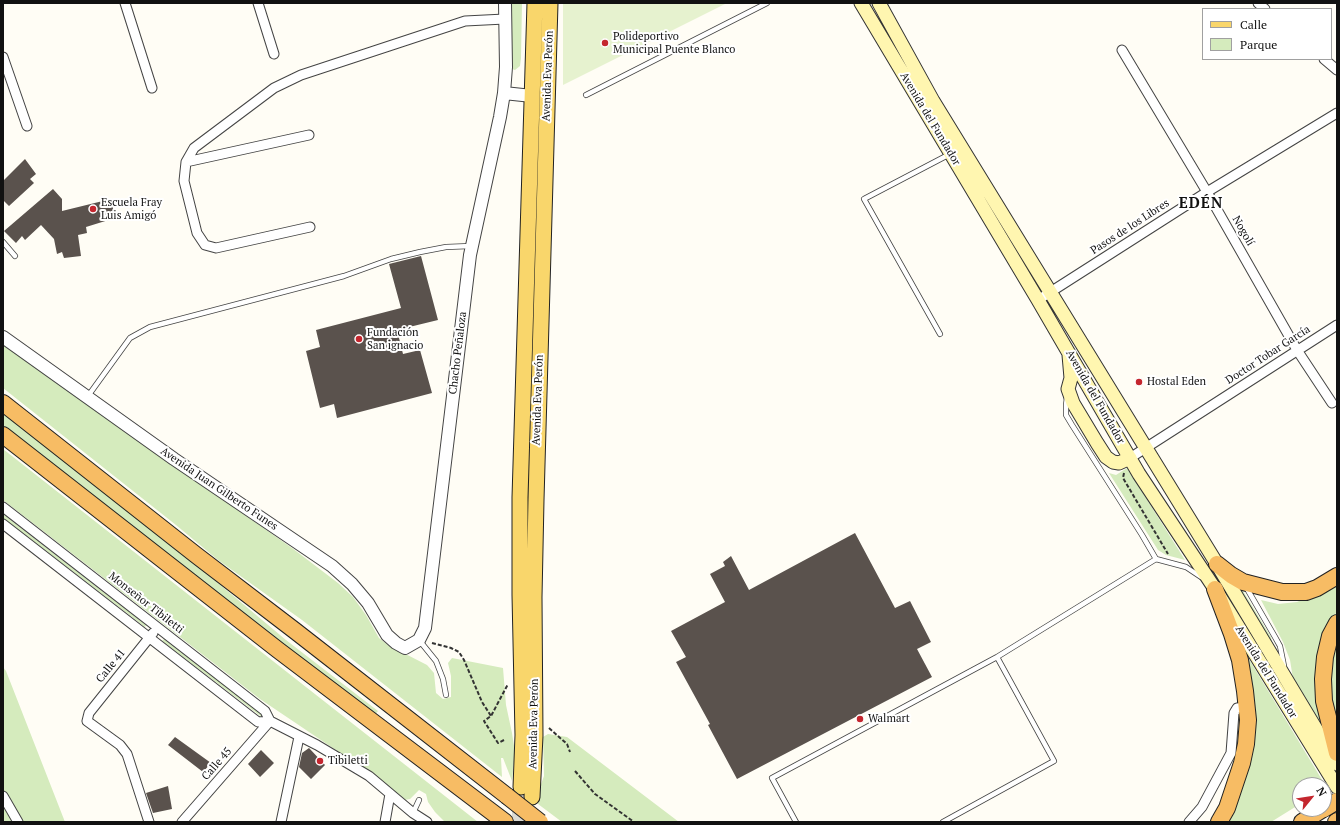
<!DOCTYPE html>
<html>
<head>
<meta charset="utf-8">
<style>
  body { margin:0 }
  #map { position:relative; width:1340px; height:825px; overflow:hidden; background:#fffdf5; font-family:"PT Serif",serif }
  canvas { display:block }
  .frame { position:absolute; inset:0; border:4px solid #111; pointer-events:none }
  .legend { position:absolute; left:1202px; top:8px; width:130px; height:52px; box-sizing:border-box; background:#fff; border:1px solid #a0a0a0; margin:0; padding:5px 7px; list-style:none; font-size:12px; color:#111 }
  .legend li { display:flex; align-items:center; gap:8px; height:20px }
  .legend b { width:20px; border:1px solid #a0a0a0 }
  .north { position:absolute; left:1292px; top:777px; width:40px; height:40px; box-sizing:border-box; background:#fff; border:1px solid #a0a0a0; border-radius:50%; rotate:60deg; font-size:11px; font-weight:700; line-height:16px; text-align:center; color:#111 }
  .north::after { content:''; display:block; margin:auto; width:14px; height:18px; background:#c4262e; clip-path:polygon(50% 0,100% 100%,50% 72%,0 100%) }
</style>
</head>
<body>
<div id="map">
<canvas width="1340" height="825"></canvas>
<div class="frame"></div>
<ul class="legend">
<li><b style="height:5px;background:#f9d66b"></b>Calle</li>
<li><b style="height:11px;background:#d5ebbd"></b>Parque</li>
</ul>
<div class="north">N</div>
</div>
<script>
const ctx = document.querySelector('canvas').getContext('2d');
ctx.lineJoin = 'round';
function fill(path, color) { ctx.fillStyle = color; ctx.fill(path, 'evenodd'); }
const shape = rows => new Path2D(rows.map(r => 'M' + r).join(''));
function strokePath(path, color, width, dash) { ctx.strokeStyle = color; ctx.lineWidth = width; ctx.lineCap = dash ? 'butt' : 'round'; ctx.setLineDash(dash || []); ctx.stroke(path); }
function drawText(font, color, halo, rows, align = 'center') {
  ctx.font = font + ' "PT Serif",serif'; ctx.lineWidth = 4; ctx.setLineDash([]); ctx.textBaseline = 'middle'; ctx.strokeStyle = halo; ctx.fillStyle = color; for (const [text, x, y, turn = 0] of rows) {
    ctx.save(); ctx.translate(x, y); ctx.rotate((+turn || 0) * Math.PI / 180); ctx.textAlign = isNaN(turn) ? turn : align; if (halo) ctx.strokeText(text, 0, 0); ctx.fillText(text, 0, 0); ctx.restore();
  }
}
fill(shape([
  [511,3,522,3,521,58,520,66,515,70,512,69],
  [3,343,175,466,292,548,338,583,353,597,366,615,379,638,388,645,427,665,434,673,436,693,443,699,451,697,451,676,448,663,452,658,503,668,506,705,512,733,515,752,512,781,503,758,501,758,502,777,302,620,218,560,176,525,3,388],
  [3,411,200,568,286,640,378,711,373,717,3,427],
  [3,449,334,709,478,822,445,822,435,812,428,802,426,794,419,790,410,799,404,800,364,769,260,699,3,500],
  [1127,468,1185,560,1166,555,1158,550,1109,473,1116,475],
  [3,514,146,625,145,627,3,518],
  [1337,583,1337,612,1331,620,1321,724,1294,685,1290,660,1283,642,1261,600,1278,604,1297,602],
  [1236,587,1243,591,1271,637,1273,651],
  [1337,632,1337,736,1329,703,1333,639],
  [164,639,264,715,263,718,162,641],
  [1241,646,1327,788,1324,790,1324,785,1300,785,1300,804,1271,822,1227,822,1231,816,1243,786,1253,752,1254,728],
  [3,667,6,671,65,822,3,822],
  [548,734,567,737,679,822,562,822,538,804,540,787,544,776,543,737]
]), '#d5ebbd');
fill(shape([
  [563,3,727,3,563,85]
]), '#e6f2cf');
fill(shape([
  [25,159,36,174,30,179,34,183,9,206,3,200,3,181],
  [53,189,62,199,62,211,111,199,115,218,86,227,87,233,78,235,81,256,64,258,62,252,57,254,54,239,41,225,25,240,22,236,16,243,4,231],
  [421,256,438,320,397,330,403,354,420,350,432,393,337,418,334,404,320,408,306,351,320,347,316,330,401,308,389,264],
  [855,533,895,608,910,601,931,642,917,649,932,677,737,779,708,725,710,724,676,662,686,657,671,631,725,602,710,574,725,566,723,562,731,556,749,590],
  [175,737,211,763,203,772,168,745],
  [309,748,325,765,311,779,299,767,302,753],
  [261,750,274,763,260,777,248,764],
  [168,786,172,809,153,813,146,793]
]), '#5a524d');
strokePath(shape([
  [519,822,521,787]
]), '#dbdad3', 15, [15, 8]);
const service = shape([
  [586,95,767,3],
  [3,242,15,256],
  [940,334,864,199,950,154],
  [88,396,130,338,150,327,344,276,391,259,420,252,446,247,471,246],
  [1067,397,1066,405,1066,415,1072,425,1142,535,1156,559,1186,567,1201,577],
  [1246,587,1275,637,1280,646,1284,666],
  [419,640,436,661,443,679,446,695],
  [413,813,419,800],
  [796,822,772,778,997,657,1156,559],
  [943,822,1054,761,997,657]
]);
const minor = shape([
  [125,3,152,88],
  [258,3,274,54],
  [1258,3,1265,9],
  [1122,50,1207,192,1297,350,1332,403],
  [3,57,27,126],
  [1324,59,1337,70],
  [186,162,309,135],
  [310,227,216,248,205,245,197,233,184,181,186,162,194,148,274,88,301,75,465,21,505,19],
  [1038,300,1207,192,1337,113],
  [1130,458,1337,325],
  [3,507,265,711,270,721],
  [3,524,258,722,270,721,317,745,369,776,413,813,427,822],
  [3,796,18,822],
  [149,822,127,754,120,745,87,721,89,713,153,633],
  [182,822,270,721],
  [281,822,299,737],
  [385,822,390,794],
  [1189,822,1202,807,1231,753,1234,713,1237,708,1246,707]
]);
const tertiary = shape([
  [504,93,532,96],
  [3,337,174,459,332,566,352,584,368,603,387,635,396,643,405,648,419,640,425,628,470,255,500,117,504,93,506,67,505,3]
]);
const secondary = shape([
  [861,3,1038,300,1139,474,1215,589,1337,787],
  [879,3,933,101,1217,564,1337,764],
  [1069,355,1071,378,1068,389,1073,403,1097,443,1106,457,1113,462,1119,463,1130,458]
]);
const primary = shape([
  [521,787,523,735,520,595,520,497,535,3],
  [532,797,535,736,534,597,536,500,550,3]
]);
const trunk = shape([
  [3,403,196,555,294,630,507,796],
  [3,435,278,650,505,822],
  [1217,564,1231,575,1243,582,1282,592,1306,592,1317,588,1337,576],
  [1215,589,1232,634,1240,660,1245,691,1248,720,1246,744,1242,763,1227,808,1219,822],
  [1337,623,1330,636,1325,657,1323,679,1324,701,1337,753],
  [1302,822,1323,809],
  [1336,822,1337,821]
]);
strokePath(service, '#444', 6);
strokePath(minor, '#444', 11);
strokePath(tertiary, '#444', 14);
strokePath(secondary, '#333', 15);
strokePath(primary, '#222', 17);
strokePath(trunk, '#222', 18);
strokePath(shape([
  [1124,473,1123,478,1168,554],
  [432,643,451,648,459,652,464,660,482,702,491,716],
  [549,728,567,744,570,752],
  [504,740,498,743,484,721,491,716,508,684],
  [575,771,595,794,634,822]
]), '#333', 2, [4, 2]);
strokePath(service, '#fff', 4.5);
strokePath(minor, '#fff', 9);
strokePath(tertiary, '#fff', 12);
strokePath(secondary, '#fff6b0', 13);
strokePath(primary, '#f9d66b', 15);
strokePath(trunk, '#f7bc64', 16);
const trunkBridge = shape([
  [507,796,540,822],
  [1324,809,1337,801]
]);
strokePath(trunkBridge, '#222', 18, []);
strokePath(trunkBridge, '#f7bc64', 16);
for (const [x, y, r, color] of [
  [605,43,4,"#c4262e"],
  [93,209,4,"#c4262e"],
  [359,339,4,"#c4262e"],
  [1139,382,4,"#c4262e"],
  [860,719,4,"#c4262e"],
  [320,761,4,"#c4262e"]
]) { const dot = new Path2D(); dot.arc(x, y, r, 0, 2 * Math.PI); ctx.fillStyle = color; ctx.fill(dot); strokePath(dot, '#fff', 1.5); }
drawText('11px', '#111', '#fff', [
  ["Polideportivo",613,37],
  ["Municipal Puente Blanco",613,50],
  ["Escuela Fray",101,203],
  ["Luis Amigó",101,216],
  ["Fundación",367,333],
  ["San ignacio",367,346],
  ["Hostal Eden",1147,382],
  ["Walmart",868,719],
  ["Tibiletti",328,761]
], 'left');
drawText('11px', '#111', '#fff', [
  ["Avenida Eva Perón",548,76,-88],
  ["Avenida del Fundador",930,119,59],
  ["Pasos de los Libres",1130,227,-33],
  ["Nogolí",1243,231,60],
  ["Chacho Peñaloza",458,353,-83],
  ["Doctor Tobar García",1268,355,-33],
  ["Avenida del Fundador",1095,397,60],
  ["Avenida Eva Perón",538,400,-88],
  ["Avenida Juan Gilberto Funes",219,489,34],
  ["Monseñor Tibiletti",146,603,38],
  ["Calle 41",111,666,-51],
  ["Avenida del Fundador",1266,672,58],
  ["Avenida Eva Perón",534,724,-89],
  ["Calle 45",217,764,-49]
]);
ctx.letterSpacing = '1px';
drawText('bold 15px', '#111', '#fff', [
  ["EDÉN",1201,204]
]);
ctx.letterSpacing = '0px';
</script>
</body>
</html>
